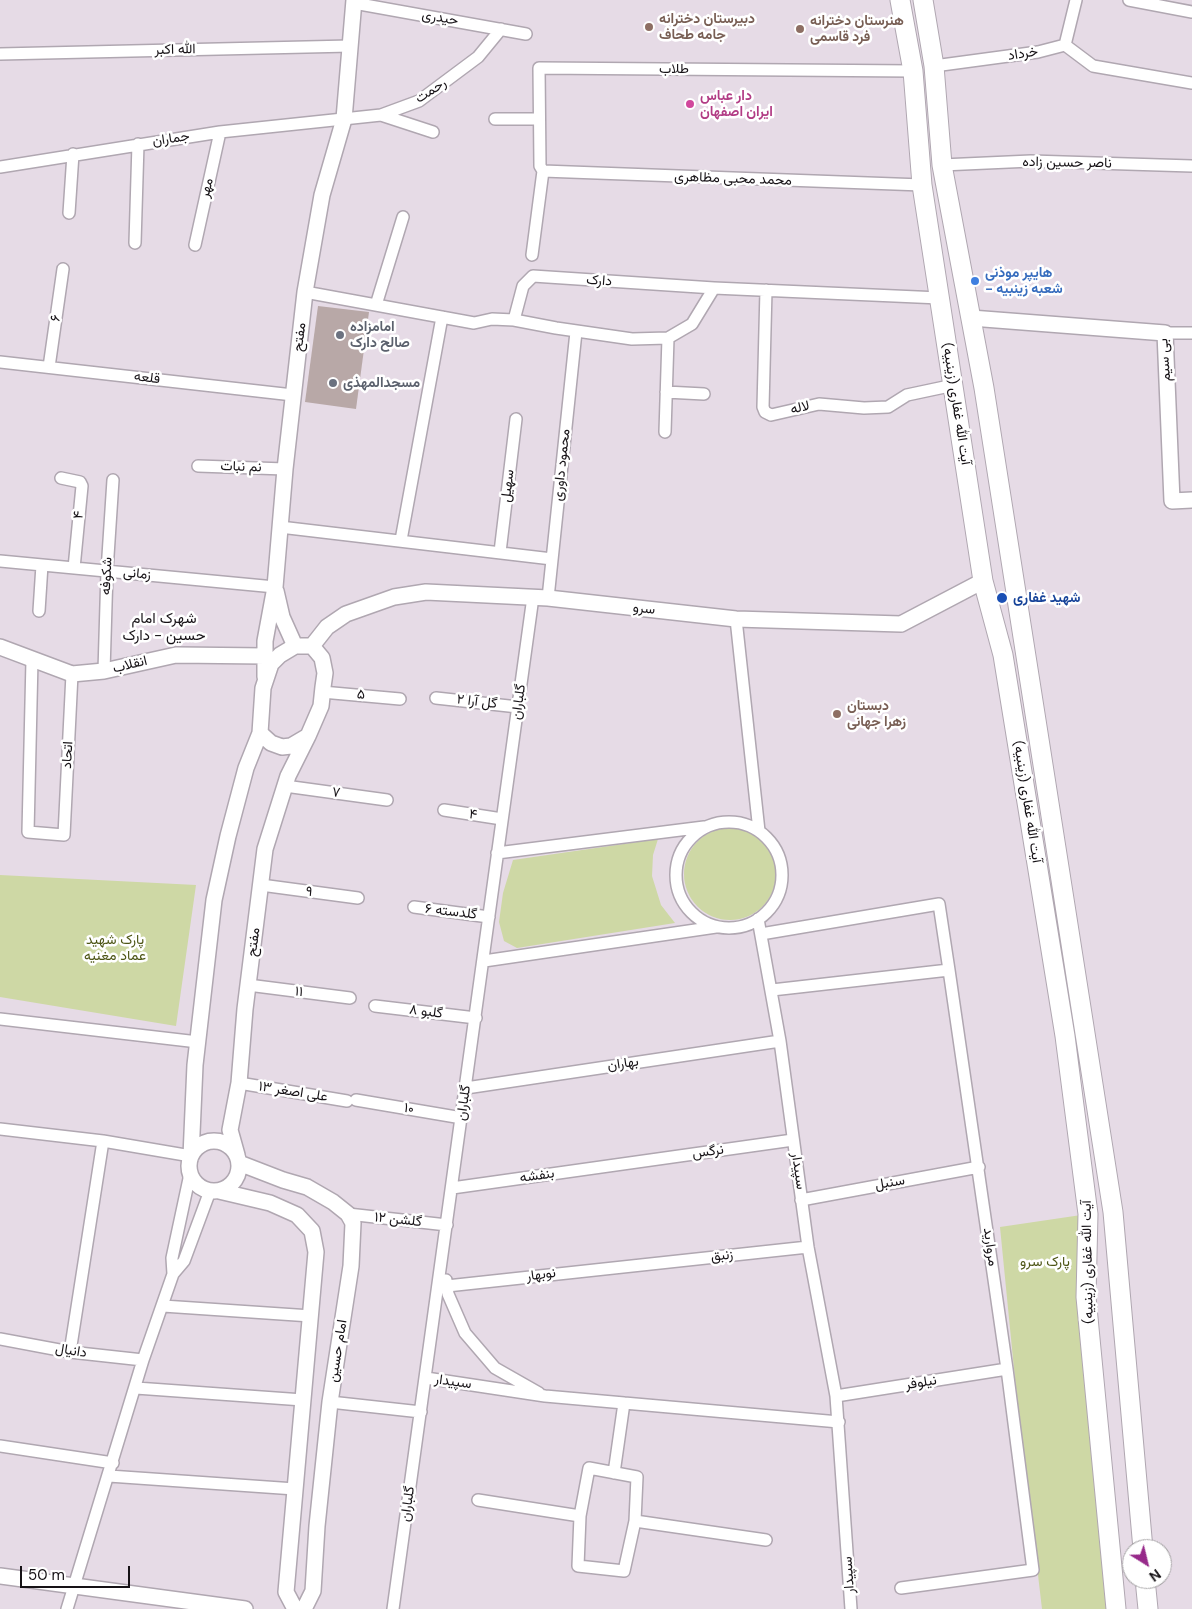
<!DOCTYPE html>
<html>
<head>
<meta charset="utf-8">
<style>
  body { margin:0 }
  #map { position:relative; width:1192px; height:1609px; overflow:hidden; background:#e6dbe6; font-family:"DM Sans",sans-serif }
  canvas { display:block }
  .north { position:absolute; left:1122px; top:1539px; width:50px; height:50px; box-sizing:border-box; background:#fff; border:1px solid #a2a0a2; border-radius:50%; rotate:144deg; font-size:14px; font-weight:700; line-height:20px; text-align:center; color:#161216 }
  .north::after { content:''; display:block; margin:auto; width:18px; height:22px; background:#972a8a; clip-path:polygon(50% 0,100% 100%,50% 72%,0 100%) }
  .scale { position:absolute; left:20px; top:1566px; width:110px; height:22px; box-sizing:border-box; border:2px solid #161216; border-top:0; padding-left:6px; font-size:15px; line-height:18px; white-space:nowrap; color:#161216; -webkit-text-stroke:4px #fff; paint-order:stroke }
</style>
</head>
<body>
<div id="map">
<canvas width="1192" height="1609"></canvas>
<div class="north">N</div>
<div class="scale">50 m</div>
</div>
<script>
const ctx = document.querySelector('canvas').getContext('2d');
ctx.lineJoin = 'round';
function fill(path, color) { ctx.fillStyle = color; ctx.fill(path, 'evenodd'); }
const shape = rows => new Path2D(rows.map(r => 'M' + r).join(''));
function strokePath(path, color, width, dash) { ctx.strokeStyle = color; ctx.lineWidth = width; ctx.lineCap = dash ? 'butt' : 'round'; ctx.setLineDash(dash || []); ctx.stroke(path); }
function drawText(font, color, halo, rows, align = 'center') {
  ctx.font = font + ' "DM Sans",Vazirmatn,sans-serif'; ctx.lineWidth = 5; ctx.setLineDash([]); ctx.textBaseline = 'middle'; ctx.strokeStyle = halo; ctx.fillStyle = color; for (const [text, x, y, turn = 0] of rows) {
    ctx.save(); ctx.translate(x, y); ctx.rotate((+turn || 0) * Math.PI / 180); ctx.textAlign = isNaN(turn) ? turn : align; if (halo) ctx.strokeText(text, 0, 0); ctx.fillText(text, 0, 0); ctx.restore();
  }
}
fill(shape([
  '684 874a46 46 0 1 1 92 0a46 46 0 1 1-92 0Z',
  [658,839,653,855,652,876,661,905,675,923,517,948,504,941,499,922,503,893,513,860],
  [0,875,196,885,176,1026,0,997],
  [1088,1214,1116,1609,1042,1609,1015,1379,1000,1227]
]), '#ced8a5');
fill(shape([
  [318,306,369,312,356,409,305,402]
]), '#b8a8a7');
const minor = shape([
  [1129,0,1192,12],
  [354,3,526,34],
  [1065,45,1093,66,1192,83],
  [0,54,350,46],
  [934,66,1038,52,1065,45,1076,0],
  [381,115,433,132],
  [495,119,539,119],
  [942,165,1031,161,1192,166],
  [0,167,220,132,381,115,419,101,478,57,501,29],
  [543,171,922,185],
  [69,213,73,154],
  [135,243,138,144],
  [195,245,220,132],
  [532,255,543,171,540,166,539,68,913,71],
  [766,290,763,407,765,412,771,415,819,404,864,408,888,407,907,395,954,385],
  [305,292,474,323,492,319,514,320,556,328,632,339,668,338,692,324,714,288],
  [376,305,403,217],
  [514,320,523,286,533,276,714,288,940,298],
  [1165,333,1192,333],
  [0,362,293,395],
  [49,367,63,269],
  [666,392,704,394],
  [665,432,668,338],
  [198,466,285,469],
  [61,478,80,482,82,486,74,568],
  [280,527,552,559],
  [401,540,442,317],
  [500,552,516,419],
  [0,561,275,587],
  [548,598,576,332],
  [39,611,42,565],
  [736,619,759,831],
  [32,660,28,832,64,835,72,674],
  [104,671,107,571,113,480],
  [322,692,400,699],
  [436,698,518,707],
  [285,786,387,800],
  [444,810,502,819],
  '676 875a53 53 0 1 1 106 0a53 53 0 1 1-106 0Z',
  [497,853,704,827],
  [261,885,358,898],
  [414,907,489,917],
  [758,919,780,1041,808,1247,836,1396,851,1609],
  [761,934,939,904,949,970],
  [484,961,716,927],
  [248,985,350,998],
  [772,990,949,970,1007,1369,1033,1570,901,1588],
  [375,1006,476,1018],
  [0,1019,198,1042],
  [239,1083,347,1101],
  [466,1088,780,1041],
  [356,1100,462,1118],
  [0,1129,103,1141],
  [452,1188,793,1140],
  [801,1200,979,1167],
  [348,1214,447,1225],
  [173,1274,184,1261,210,1191],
  [446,1280,448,1294,465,1333,495,1368,539,1393],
  [447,1286,808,1247],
  [163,1306,311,1316],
  [0,1339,70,1352,143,1360],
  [70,1352,103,1141,191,1156],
  [426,1378,545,1396,839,1422],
  [136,1388,303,1400],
  [836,1396,1007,1369],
  [330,1402,421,1412],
  [0,1446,113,1463],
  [614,1473,624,1403],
  [109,1476,295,1489],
  [478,1500,580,1516],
  [635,1521,624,1571,578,1566,580,1516,589,1468,637,1477,635,1521,766,1540],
  [67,1609,143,1360,173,1274,172,1258,190,1174],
  [393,1609,533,597]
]);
const tertiary = shape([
  [971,318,1165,333,1172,501,1192,500],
  [276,591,282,617,295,646],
  [295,646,312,646,322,658,325,673,323,687,321,706,308,736,291,746,282,747,271,743,260,733,263,688,271,664,280,655,295,646],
  [312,646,327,627,346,614,394,597,426,592,548,598,736,619,901,624,983,581],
  [0,647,72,674,104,671,176,655,265,656],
  [265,677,265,641,275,587,285,469,305,292,322,195,344,119,354,0],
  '189 1166a25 25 0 1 1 50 0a25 25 0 1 1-50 0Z',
  [237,1155,230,1130,239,1083,245,1009,265,849,288,776,308,736],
  [191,1156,195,1065,214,900,228,836,246,768,260,733],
  [239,1163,283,1180,307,1187,333,1202,348,1214,353,1223,351,1266,330,1402,317,1526,313,1591,304,1609],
  [219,1191,270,1203,297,1215,312,1231,316,1252,286,1592,295,1609],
  [0,1576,245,1609]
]);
const primary = shape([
  [900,0,913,71,922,185,983,581,1003,655,1065,1036,1088,1214,1086,1297,1116,1609],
  [923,0,934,66,942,165,984,388,1113,1212,1143,1549],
  [1145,1579,1148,1609]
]);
strokePath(minor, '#b0a7b1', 14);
strokePath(tertiary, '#b0a7b1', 18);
strokePath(primary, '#b0a7b1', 21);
strokePath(minor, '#fff', 11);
strokePath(tertiary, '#fff', 15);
strokePath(primary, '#fff', 19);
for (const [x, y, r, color] of [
  [649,27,5,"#8d6e63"],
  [800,29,5,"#8d6e63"],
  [690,104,5,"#d1479c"],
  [975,281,5,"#3f7fe0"],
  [340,335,5,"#6b7280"],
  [333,383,5,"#6b7280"],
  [1002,598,6,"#1a4fb4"],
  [837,714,5,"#8d6e63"]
]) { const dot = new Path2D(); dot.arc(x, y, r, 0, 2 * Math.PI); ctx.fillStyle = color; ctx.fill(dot); strokePath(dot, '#fff', 2); }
drawText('14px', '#161216', '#fff', [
  ["حیدری",440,18,10],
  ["الله اکبر",175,50,-1],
  ["خرداد",1023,54,-9],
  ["طلاب",674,69],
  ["رحمت",431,91,-33],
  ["جماران",171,139,-8],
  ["ناصر حسین زاده",1067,163,1],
  ["محمد محبی مظاهری",733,179,2],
  ["مهر",207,188,-77],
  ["دارک",599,281,4],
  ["۶",56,318,-82],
  ["مفتح",300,337,-83],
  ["بی سیم",1165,360,-94],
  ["قلعه",147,378,7],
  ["آیت الله غفاری (زینبیه)",956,404,81],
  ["لاله",800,408,-13],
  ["محمود داوری",562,465,-84],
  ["نم نبات",241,467,2],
  ["سهیل",508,486,-83],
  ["۴",79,515,-85],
  ["زمانی",137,574,6],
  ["شکوفه",107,576,-87],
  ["سرو",644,609,6],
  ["انقلاب",130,665,-14],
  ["۵",361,695,5],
  ["گل آرا ۲",477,702,7],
  ["گلباران",519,702,-82],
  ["اتحاد",68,755,-87],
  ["۷",336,793,8],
  ["آیت الله غفاری (زینبیه)",1027,802,81],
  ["۴",473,815,9],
  ["۹",309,892,7],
  ["گلدسته ۶",451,912,7],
  ["مفتح",254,942,-83],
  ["۱۱",299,992,7],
  ["گلبو ۸",426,1012,7],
  ["بهاران",623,1064,-8],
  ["علی اصغر ۱۳",293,1092,9],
  ["گلباران",464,1103,-82],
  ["۱۰",409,1109,9],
  ["نرگس",708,1152,-8],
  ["سپیدار",798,1171,82],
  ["بنفشه",537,1176,-8],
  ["سنبل",890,1183,-10],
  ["گلشن ۱۲",398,1220,6],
  ["مروارید",990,1247,82],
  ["زنبق",722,1256,-6],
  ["آیت الله غفاری (زینبیه)",1088,1262,-91],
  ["نوبهار",541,1275,-7],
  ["دانیال",71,1351,9],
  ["امام حسین",338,1351,-81],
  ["سپیدار",453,1382,8],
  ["نیلوفر",921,1383,-9],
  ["گلباران",408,1504,-82],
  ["سپیدار",849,1575,-94]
]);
drawText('bold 14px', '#785e54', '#fff', [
  ["دبیرستان دخترانه",659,19],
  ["جامه طحاف",659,35],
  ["هنرستان دخترانه",810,21],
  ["فرد قاسمی",810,37],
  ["دبستان",847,706],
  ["زهرا جهانی",847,722]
], 'left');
drawText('bold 14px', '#b23c85', '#fff', [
  ["دار عباس",700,96],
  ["ایران اصفهان",700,112]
], 'left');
drawText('bold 14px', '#366cbe', '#fff', [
  ["هایپر موذنی",985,273],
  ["- شعبه زینبیه",985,289]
], 'left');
drawText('bold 14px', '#5b616d', '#fff', [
  ["امامزاده",350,327],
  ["صالح دارک",350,343],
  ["مسجدالمهذی",343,383]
], 'left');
drawText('bold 14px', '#164399', '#fff', [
  ["شهید غفاری",1013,598]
], 'left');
drawText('14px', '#4d5515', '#fff', [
  ["پارک شهید",115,940],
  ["عماد مغنیه",115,956],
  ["پارک سرو",1045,1262]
]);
drawText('15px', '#161216', '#fff', [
  ["شهرک امام",164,619],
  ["حسین - دارک",164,636]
]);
</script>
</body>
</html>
